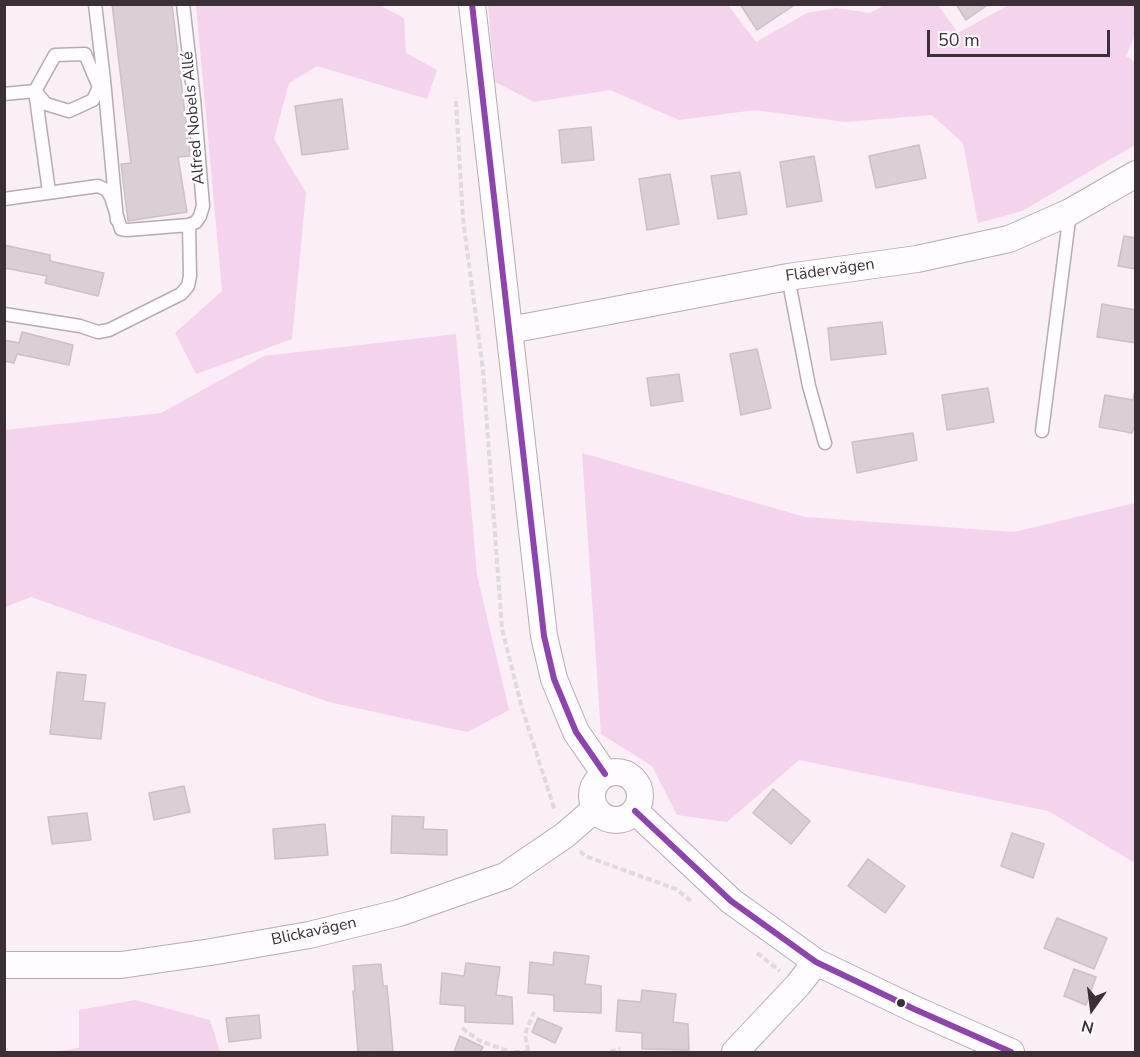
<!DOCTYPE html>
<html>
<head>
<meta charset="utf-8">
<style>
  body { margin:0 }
  #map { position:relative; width:1140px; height:1057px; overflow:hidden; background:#faeef7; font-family:"Nunito Sans",sans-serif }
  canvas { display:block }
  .frame { position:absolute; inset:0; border:6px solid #3b2f38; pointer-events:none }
  .north { position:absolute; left:1062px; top:979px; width:60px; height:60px; -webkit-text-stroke:4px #fff; paint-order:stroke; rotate:194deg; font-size:16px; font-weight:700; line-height:24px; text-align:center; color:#3b2f38 }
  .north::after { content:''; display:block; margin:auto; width:21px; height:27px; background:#3b2f38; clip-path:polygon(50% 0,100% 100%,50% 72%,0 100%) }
  .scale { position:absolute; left:927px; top:30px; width:183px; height:27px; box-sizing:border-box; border:3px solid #3b2f38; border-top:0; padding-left:8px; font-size:18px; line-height:21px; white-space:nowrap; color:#3b2f38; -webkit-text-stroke:4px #fff; paint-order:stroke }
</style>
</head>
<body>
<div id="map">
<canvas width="1140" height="1057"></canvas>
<div class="frame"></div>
<div class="north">N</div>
<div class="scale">50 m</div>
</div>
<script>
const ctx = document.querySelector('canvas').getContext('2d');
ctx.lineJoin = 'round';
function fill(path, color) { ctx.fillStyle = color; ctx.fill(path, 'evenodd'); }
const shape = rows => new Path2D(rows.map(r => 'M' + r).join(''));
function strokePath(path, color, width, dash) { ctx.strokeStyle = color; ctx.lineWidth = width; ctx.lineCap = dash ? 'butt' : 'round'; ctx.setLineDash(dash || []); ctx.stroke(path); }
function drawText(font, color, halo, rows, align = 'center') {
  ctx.font = font + ' "Nunito Sans",sans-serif'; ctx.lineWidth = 5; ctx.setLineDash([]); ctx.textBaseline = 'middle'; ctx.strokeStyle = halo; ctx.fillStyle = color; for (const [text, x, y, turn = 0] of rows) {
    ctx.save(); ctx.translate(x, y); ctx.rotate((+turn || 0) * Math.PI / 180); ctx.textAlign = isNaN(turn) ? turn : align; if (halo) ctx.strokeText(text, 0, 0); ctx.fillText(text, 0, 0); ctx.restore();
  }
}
fill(shape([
  [196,5,379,5,404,18,406,53,437,70,427,99,317,66,289,83,274,139,306,193,292,339,196,374,175,333,222,291],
  [488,5,728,5,756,42,807,13,836,8,870,13,885,5,938,5,958,33,1009,5,1135,5,1135,35,1126,56,1135,62,1135,145,1022,211,978,223,963,143,932,115,845,122,755,110,679,120,610,90,534,102,495,82],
  [456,334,477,575,509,710,467,732,329,702,31,597,5,607,5,430,161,413,264,356],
  [582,453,805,517,1014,532,1135,503,1135,863,1048,811,799,760,727,822,677,815,652,766,601,734],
  [135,1000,210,1020,220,1052,54,1052,79,1048,79,1010]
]), '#f4d3ec');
const building = shape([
  [112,4,172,4,190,156,178,157,187,212,128,221,121,164,131,163,112,4],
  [740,4,793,4,793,6,757,30,740,4],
  [956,4,989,4,966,20,956,4],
  [342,99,348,149,302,155,295,106,342,99],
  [591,127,594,160,562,163,559,130,591,127],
  [919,145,926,178,876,188,869,156,919,145],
  [814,156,822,201,787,207,780,162,814,156],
  [740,172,747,214,718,219,711,176,740,172],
  [670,174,679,224,647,230,639,179,670,174],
  [1124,236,1136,238,1136,269,1118,266,1124,236],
  [4,245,50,255,50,261,104,273,98,296,45,283,47,276,4,268,4,245],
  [1102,304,1136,310,1136,343,1097,337,1102,304],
  [882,322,886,354,831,360,828,328,882,322],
  [22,332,73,345,69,365,17,354,14,363,4,361,4,340,19,343,22,332],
  [757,349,771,408,741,415,730,354,757,349],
  [679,374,683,401,651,406,647,378,679,374],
  [988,388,994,422,947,430,942,395,988,388],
  [1135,390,1136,422,1132,433,1099,427,1105,395,1133,400,1135,390],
  [913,433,917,460,857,473,852,442,913,433],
  [57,672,86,675,83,701,105,703,101,739,50,734,57,672],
  [184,786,190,812,154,820,149,793,184,786],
  [773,789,810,821,791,844,753,813,773,789],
  [87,813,91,840,52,844,48,817,87,813],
  [392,816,424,817,423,829,447,830,447,855,391,853,392,816],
  [325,824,328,855,275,859,273,829,325,824],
  [1012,833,1044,844,1033,878,1001,866,1012,833],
  [868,859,905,886,885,913,848,886,868,859],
  [1057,918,1107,938,1094,969,1044,948,1057,918],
  [554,952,589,956,585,984,601,986,601,1013,554,1011,554,995,528,993,530,962,553,965,554,952],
  [466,963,500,967,496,995,512,997,513,1024,465,1022,465,1006,440,1004,442,973,464,976,466,963],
  [381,964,383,986,387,986,393,1051,358,1052,353,991,355,991,353,966,381,964],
  [1074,969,1096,977,1086,1005,1064,996,1074,969],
  [642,990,676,994,673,1022,688,1024,689,1050,642,1049,642,1033,616,1031,618,1000,641,1002,642,990],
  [259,1015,261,1038,229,1042,226,1018,259,1015],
  [538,1018,562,1028,555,1043,532,1032,538,1018],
  [460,1036,483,1047,480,1052,454,1052,460,1036]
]);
fill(building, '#daced7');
strokePath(building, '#ccc0c9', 1.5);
const lane = shape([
  [95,4,104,80,117,220],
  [85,54,99,87,93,100,69,111,46,104,35,91,55,55,85,54],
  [4,94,35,91,49,192],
  [4,199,98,186,107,190,111,197,121,229,127,230,189,225],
  [788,277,809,386,825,443],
  [4,314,80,326,98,332,109,330,181,294,188,286,190,276,189,225,196,222,200,216,203,206,194,99,183,4],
  [1042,431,1070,212]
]);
const street = shape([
  [472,4,544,636,554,679,576,732,605,774],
  [510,330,788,277,917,259,1009,239,1070,212,1136,174],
  '592 796a24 24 0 1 1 48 0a24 24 0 1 1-48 0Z',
  [635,811,731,901,816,962,914,1009,1011,1052],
  [4,965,121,965,211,952,309,935,399,913,505,876,565,835,595,809],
  [735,1052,798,985,816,962]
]);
strokePath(lane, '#b6abb3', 15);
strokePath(street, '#b6abb3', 28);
strokePath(shape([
  [456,101,463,219,483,370,502,629,522,708,555,811],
  [580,851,585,856,676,889,692,902],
  [757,953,780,971],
  [462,1028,480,1041,511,1052],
  [528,1051,525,1034,534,1012],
  [514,1052,530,1052],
  [610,1052,620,1049]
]), '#dedade', 4, [6, 3]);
strokePath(lane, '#fefcfe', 12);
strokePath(street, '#fefcfe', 26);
strokePath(shape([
  [472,4,544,636,554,679,576,732,605,774],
  [635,811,731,901,816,962,914,1009,1011,1052]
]), '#8e44ad', 6);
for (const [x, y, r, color] of [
  [901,1003,5,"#3b2f38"]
]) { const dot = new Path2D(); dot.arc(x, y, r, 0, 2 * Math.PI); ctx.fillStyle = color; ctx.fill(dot); strokePath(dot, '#fff', 2); }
drawText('16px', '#3b2f38', '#fff', [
  ["Alfred Nobels Allé",194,118,-95],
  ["Flädervägen",830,271,-8],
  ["Blickavägen",314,932,-12]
]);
</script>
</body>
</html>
